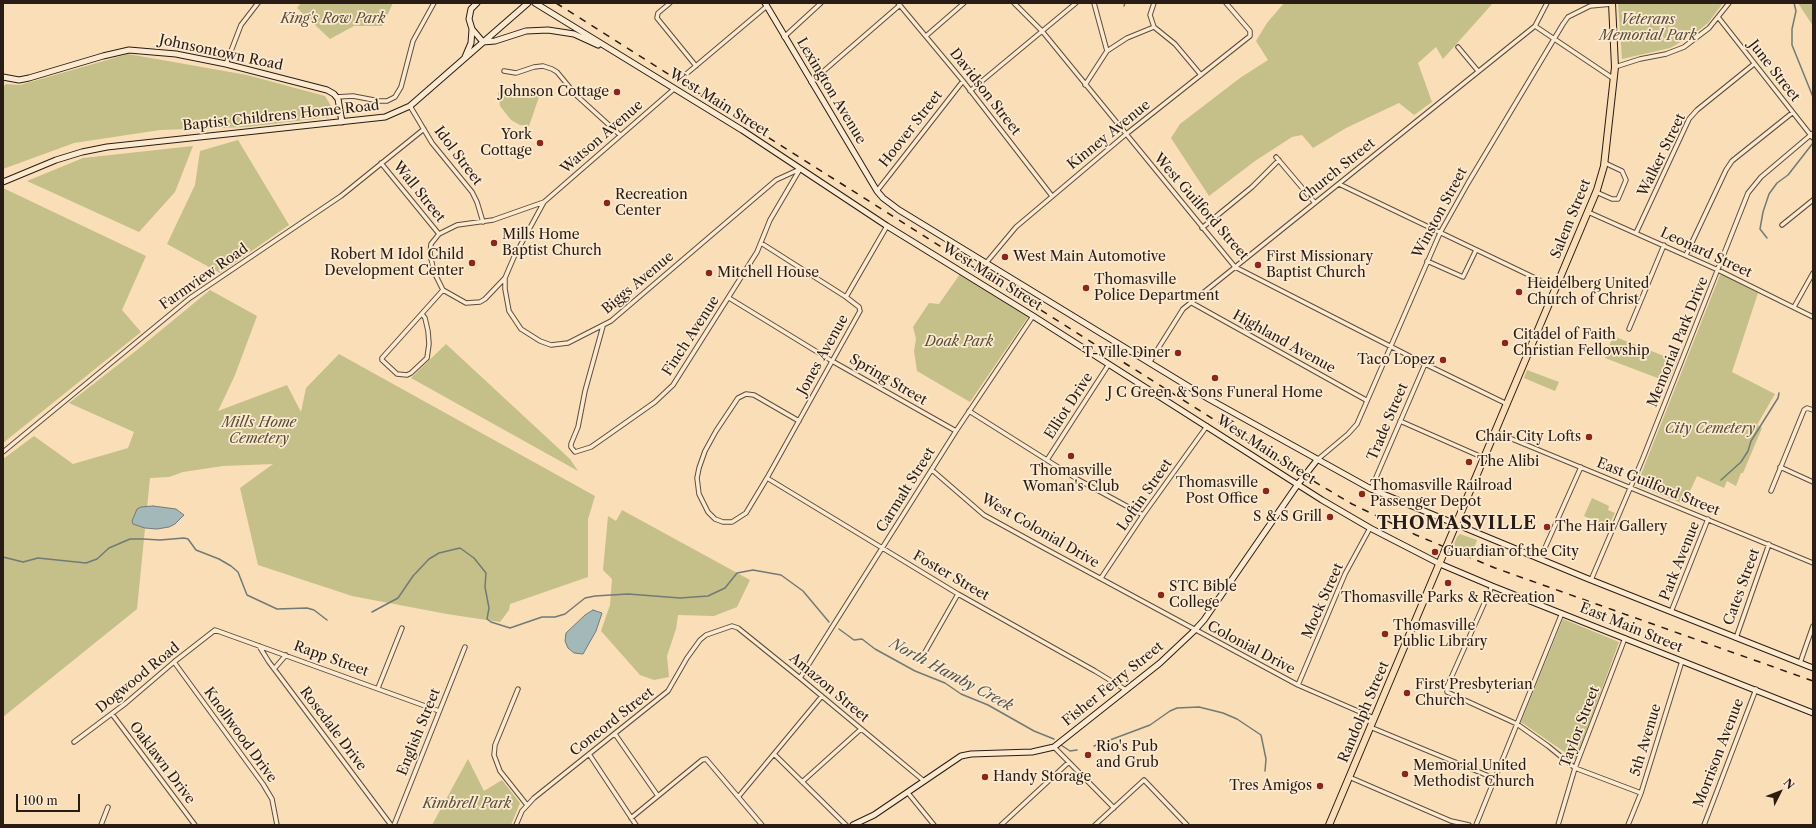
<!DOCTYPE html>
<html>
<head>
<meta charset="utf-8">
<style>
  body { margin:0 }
  #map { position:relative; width:1816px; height:828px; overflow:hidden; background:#fadeb7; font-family:"Libre Caslon Text",serif }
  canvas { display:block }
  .frame { position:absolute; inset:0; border:4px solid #291c15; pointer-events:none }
  .north { position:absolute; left:1760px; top:772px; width:40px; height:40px; -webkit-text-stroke:3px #fcead0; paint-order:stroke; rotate:48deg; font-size:11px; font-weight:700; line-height:16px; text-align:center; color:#291c15 }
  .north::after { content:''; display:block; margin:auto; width:14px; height:18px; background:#291c15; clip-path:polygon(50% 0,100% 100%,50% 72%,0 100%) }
  .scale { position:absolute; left:16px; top:794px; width:64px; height:18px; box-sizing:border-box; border:2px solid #291c15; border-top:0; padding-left:5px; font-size:12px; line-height:14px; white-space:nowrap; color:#291c15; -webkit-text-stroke:3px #fcead0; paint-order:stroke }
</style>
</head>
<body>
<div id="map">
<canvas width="1816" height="828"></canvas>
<div class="frame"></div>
<div class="north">N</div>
<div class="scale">100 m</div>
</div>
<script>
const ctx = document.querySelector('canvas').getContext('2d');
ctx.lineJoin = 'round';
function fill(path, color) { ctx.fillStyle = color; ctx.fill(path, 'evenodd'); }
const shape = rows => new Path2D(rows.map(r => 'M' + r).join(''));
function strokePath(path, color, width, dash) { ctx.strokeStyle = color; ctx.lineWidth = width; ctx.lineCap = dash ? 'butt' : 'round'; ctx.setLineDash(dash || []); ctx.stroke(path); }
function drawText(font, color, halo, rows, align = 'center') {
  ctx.font = font + ' "Libre Caslon Text",serif'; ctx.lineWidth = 3.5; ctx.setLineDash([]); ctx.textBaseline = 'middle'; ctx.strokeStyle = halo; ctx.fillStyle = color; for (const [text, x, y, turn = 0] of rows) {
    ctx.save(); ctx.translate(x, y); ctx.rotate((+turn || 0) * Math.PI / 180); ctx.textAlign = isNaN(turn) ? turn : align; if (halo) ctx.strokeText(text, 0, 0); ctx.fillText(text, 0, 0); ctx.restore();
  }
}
fill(shape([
  [301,3,393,3,382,26,354,26,330,39,297,8],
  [1284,3,1493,3,1443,59,1436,47,1418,63,1432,102,1414,115,1399,103,1346,128,1313,148,1302,135,1292,137,1255,161,1209,196,1171,138,1180,124,1240,78,1268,60,1256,41,1267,23],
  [1618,3,1723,3,1708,23,1690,37,1670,48,1622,59],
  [1798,3,1813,3,1813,26],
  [128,54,247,75,325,96,331,106,330,117,247,127,160,130,74,143,3,169,3,87,6,84,20,85],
  [534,90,539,97,529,126,520,125,511,120,500,106,498,92],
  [238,140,289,225,220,273,167,244,195,185,200,151],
  [193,146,175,192,139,232,27,181,83,158],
  [3,188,146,256,122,310,141,332,3,443],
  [960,274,1030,314,970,402,917,371,914,351,916,339,913,327,929,303,939,304],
  [1722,274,1758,293,1732,372,1775,394,1757,425,1762,428,1743,473,1741,473,1736,486,1727,481,1724,488,1697,476,1684,504,1639,486,1638,482,1720,275],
  [210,290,257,316,235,375,218,411,287,385,301,412,306,388,339,354,595,496,588,519,588,577,510,604,509,610,500,622,447,614,352,596,258,565,240,488,273,464,223,466,183,472,169,477,150,478,137,609,3,717,3,459,34,436,73,464,128,448,134,432,69,403,137,350],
  [1613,336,1677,361,1668,382,1605,358],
  [446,344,570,459,578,471,411,378],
  [1527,370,1559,382,1555,391,1524,378],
  [1592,498,1609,506,1608,510,1615,513,1608,527,1584,516],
  [622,510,750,580,737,607,714,616,678,615,676,629,667,656,669,677,654,680,640,675,601,631,610,605,612,579,603,570,608,516,616,521],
  [1460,534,1477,540,1472,554,1453,546,1457,537],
  [1563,619,1619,642,1576,760,1521,722],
  [468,759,484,791,502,780,520,803,511,825,432,825]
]), '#c5bf89');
const water = shape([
  [153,506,176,509,184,515,175,524,169,527,157,529,145,528,133,524,132,521,137,509,141,507,153,506],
  [593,610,602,613,596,631,583,654,574,653,568,648,565,641,566,633,585,615,593,610]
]);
fill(water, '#a3b9b9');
strokePath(water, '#727a77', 1);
strokePath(shape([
  [1794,3,1796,11,1792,29,1792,45,1813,97],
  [1124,6,1125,3],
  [1767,238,1760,229,1763,212,1769,194,1777,183,1788,175,1813,143],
  [1721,480,1741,462,1748,451,1751,441,1778,398,1779,393],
  [3,557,23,562,38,558,86,563,97,559,109,548,130,539,143,539,160,540,184,538,188,539,196,550,219,559,231,566,238,572,247,595,277,609,307,608,314,610,327,620],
  [372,612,398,598,413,576,429,559,439,553,460,548,474,558,486,573,485,587,489,608,487,619,491,622,510,628,542,617,555,617,565,614,585,598,595,596,628,594,680,598,708,596,725,588,737,573,753,570,781,575,803,591,829,622],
  [839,629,854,640,862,639,875,649,915,671,945,683,961,694,988,705,1034,731,1054,739],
  [1061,745,1070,751,1077,750],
  [1094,746,1150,725,1170,711,1177,708,1199,707,1223,713,1237,719,1261,735,1266,759,1265,771]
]), '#727a77', 1.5);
const street = shape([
  [670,3,658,13,657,18,696,66],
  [898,3,963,81,1052,196],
  [1014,3,1042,31,1235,267,1425,364,1507,404],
  [1094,3,1107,51],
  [1154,3,1150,15,1154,27,1175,44,1201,75],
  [1718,17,1813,138],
  [1535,26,1614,79],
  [926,36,964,3],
  [784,37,821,3],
  [1458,47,1478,71],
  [226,64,241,25,258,3],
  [1615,67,1640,59,1666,54,1684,47,1709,28,1729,3],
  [504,71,516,73,534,67,543,66,552,69,557,72,576,95,620,135],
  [685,75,767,6],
  [811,82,900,5],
  [1085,85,1107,51,1127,38,1154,27],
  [970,91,1076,3],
  [336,97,353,96,379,101,387,101,395,97,401,87,413,41,434,3],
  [410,106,432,143,472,192,477,202,483,222],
  [1276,157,1315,203],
  [381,163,439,234],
  [1339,184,1556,288],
  [877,191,963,81],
  [1596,192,1612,199,1618,199,1626,180,1622,171,1605,163],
  [544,202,493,220,457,225,439,234,431,244,430,254,434,272,443,290,466,303,480,302,485,299,505,278,514,257,544,202,674,89],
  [1588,212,1718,270,1813,317],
  [1782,225,1813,200],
  [1202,228,1252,187,1279,160],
  [1636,233,1689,119,1697,110,1754,64],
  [761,243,846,297,859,307,860,311,767,478,746,513,732,522,723,522,715,519,708,512,699,494,697,478,699,468,705,451,716,431,738,398,746,394,754,395,799,421],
  [1686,255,1726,170,1732,161,1792,113],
  [1427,261,1463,277,1476,250],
  [986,263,1016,227,1125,135,1250,36,1250,31,1226,3],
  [505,279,505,289,509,311,521,329,540,341,551,345,568,343,611,321,776,180,800,169],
  [846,297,887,226],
  [729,298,832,361,956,431],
  [1192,303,1366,400],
  [1794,307,1813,273],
  [422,314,425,318,428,331,429,344,427,358,411,373,407,375,397,374,382,360,382,358,443,290],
  [603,326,585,391,578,427,571,444,571,447,575,452,591,447,611,433,655,402,673,385,757,252,770,220,800,169],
  [1629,329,1664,245],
  [1149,363,1183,309,1535,26,1547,3],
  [969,411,1077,479,1143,515],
  [1400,421,1484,458],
  [1495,432,1813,563],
  [3,452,190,298,341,196,424,129],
  [1047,460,1109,364],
  [1317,460,1348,434,1357,424,1440,233,1468,183,1563,24,1568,17,1590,6,1612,4],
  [1780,467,1813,482],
  [932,470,984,515,1044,548,1298,685,1374,718],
  [767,478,958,594,1095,671,1126,690],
  [1371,489,1425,364],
  [1771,491,1804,410,1807,408,1813,410],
  [1540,559,1581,467],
  [1101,578,1143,515,1207,426],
  [1591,580,1643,458,1748,193,1761,177,1813,133],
  [1492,586,1447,687,1447,692,1517,724,1548,746,1575,768,1641,793],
  [1671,612,1708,519],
  [1736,638,1769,544],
  [259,646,269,662,391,825],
  [925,652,958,594],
  [174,662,263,784,272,799,277,825],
  [1800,663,1813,626],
  [274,669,286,655],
  [800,678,956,431,1033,316],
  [1298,685,1345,574,1370,528],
  [378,688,402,628],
  [518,689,495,745,494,755,500,771,527,805],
  [112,714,195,825],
  [1370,727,1496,779],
  [615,734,658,796],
  [74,742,126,703,174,662,215,630,439,711],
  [1054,747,1114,808],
  [589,754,636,825],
  [774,754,846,825],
  [1349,777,1451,821,1469,825],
  [802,782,861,729],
  [908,793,934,825],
  [739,796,822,696],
  [631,818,702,760,706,759,762,825],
  [101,825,108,807],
  [394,825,465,647],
  [516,825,522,811,534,798,668,691,687,658,700,640,706,635,732,626,738,628,800,678,924,781],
  [1001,825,1069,762],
  [1095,825,1144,780,1187,825],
  [1476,825,1562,613],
  [1558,825,1575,768,1625,638],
  [1628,825,1641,793,1682,661],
  [1704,825,1756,689]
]);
const secondary = shape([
  [477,3,471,9,469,19,472,29,483,42],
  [535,3,742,130,887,226,1033,316,1322,500,1370,528,1440,564,1492,586,1813,713],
  [765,3,877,191,883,198,899,210,1209,399,1371,489,1586,578,1813,668],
  [483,42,495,41,526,31,548,30,574,34,598,45],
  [465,57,471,43,472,29],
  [3,77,19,80,29,78,103,56,129,50,176,54,226,64,327,90,334,94,338,99,342,122],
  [3,182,56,160,82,152,107,147,385,117,410,106,528,3],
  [853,825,874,815,961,756,971,754,1032,752,1054,747,1059,743,1160,663,1195,630,1204,620,1298,484,1317,460]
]);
const primary = shape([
  [1329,825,1597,190,1604,166,1615,67,1612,3]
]);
strokePath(street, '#5d4c3e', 5.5);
strokePath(secondary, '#291c15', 7);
strokePath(primary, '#291c15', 8);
strokePath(street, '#fcead0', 3.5);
strokePath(secondary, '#fcead0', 5);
strokePath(primary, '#fadeb7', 6);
strokePath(shape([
  [556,3,1273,457,1352,504,1416,535,1495,568,1813,681]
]), '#291c15', 1.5, [7, 7]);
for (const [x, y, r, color] of [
  [617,92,4,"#8f2418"],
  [540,143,4,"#8f2418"],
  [607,203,4,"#8f2418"],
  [494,243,4,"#8f2418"],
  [1005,257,4,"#8f2418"],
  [472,263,4,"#8f2418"],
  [1258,265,4,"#8f2418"],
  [709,273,4,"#8f2418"],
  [1086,288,4,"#8f2418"],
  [1519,292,4,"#8f2418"],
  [1505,343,4,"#8f2418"],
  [1178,353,4,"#8f2418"],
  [1443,360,4,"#8f2418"],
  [1215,378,4,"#8f2418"],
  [1589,437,4,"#8f2418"],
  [1071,456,4,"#8f2418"],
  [1469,462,4,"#8f2418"],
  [1266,491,4,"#8f2418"],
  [1362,494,4,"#8f2418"],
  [1330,517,4,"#8f2418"],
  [1547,527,4,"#8f2418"],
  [1435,552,4,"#8f2418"],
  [1448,583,4,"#8f2418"],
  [1161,595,4,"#8f2418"],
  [1385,634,4,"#8f2418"],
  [1407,693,4,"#8f2418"],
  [1088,755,4,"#8f2418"],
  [1405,774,4,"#8f2418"],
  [985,777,4,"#8f2418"],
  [1320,786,4,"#8f2418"]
]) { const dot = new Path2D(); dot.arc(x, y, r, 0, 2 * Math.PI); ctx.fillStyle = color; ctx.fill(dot); strokePath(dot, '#fcead0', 1.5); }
drawText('italic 14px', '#584d38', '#fcead0', [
  ["King's Row Park",333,19],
  ["Veterans",1648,20],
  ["Memorial Park",1648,36],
  ["Doak Park",959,342],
  ["Mills Home",259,423],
  ["Cemetery",259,439],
  ["City Cemetery",1710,429],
  ["Kimbrell Park",467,804]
]);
drawText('14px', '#291c15', '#fcead0', [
  ["Johnsontown Road",221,53,12],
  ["June Street",1774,71,52],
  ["Lexington Avenue",831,91,59],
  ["Davidson Street",985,92,52],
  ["West Main Street",719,103,32],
  ["Baptist Childrens Home Road",281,116,-6],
  ["Hoover Street",911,129,-52],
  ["Kinney Avenue",1109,135,-39],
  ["Watson Avenue",602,137,-41],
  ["Walker Street",1662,155,-64],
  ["Idol Street",458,156,53],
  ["Church Street",1337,171,-39],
  ["Wall Street",419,192,51],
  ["West Guilford Street",1201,207,49],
  ["Winston Street",1440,213,-62],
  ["Salem Street",1571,219,-68],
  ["Leonard Street",1706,253,25],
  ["Farmview Road",204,277,-35],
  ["West Main Street",992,277,32],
  ["Biggs Avenue",638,283,-40],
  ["Finch Avenue",691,336,-57],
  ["Highland Avenue",1284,342,29],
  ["Memorial Park Drive",1678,342,-68],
  ["Jones Avenue",823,355,-61],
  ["Spring Street",888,380,30],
  ["Elliot Drive",1069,406,-57],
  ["Trade Street",1388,422,-67],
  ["West Main Street",1266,450,33],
  ["East Guilford Street",1658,487,22],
  ["Carmalt Street",906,490,-58],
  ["Loftin Street",1145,495,-55],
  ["West Colonial Drive",1040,531,30],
  ["Park Avenue",1680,561,-68],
  ["Foster Street",951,576,30],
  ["Cates Street",1742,587,-70],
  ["Mock Street",1323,601,-66],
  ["East Main Street",1631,628,22],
  ["Colonial Drive",1251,648,28],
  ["Rapp Street",331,659,20],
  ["Dogwood Road",138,678,-39],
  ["Fisher Ferry Street",1113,684,-39],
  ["Amazon Street",829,688,40],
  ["Randolph Street",1364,712,-67],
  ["Concord Street",612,722,-38],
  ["Taylor Street",1580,727,-69],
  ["Rosedale Drive",333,729,53],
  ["English Street",419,732,-68],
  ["Knollwood Drive",240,735,54],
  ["5th Avenue",1646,740,-73],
  ["Morrison Avenue",1719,753,-69],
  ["Oaklawn Drive",162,763,53]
]);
drawText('14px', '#291c15', '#fcead0', [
  ["Johnson Cottage",609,92,"right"],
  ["York",532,135,"right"],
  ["Cottage",532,151,"right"],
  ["Recreation",615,195],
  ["Center",615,211],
  ["Mills Home",502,235],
  ["Baptist Church",502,251],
  ["Robert M Idol Child",464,255,"right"],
  ["Development Center",464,271,"right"],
  ["West Main Automotive",1013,257],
  ["First Missionary",1266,257],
  ["Baptist Church",1266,273],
  ["Mitchell House",717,273],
  ["Thomasville",1094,280],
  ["Police Department",1094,296],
  ["Heidelberg United",1527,284],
  ["Church of Christ",1527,300],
  ["Citadel of Faith",1513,335],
  ["Christian Fellowship",1513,351],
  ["T-Ville Diner",1170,353,"right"],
  ["Taco Lopez",1435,360,"right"],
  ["J C Green & Sons Funeral Home",1215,393,"center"],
  ["Chair City Lofts",1581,437,"right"],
  ["The Alibi",1477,462],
  ["Thomasville",1071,471,"center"],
  ["Woman's Club",1071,487,"center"],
  ["Thomasville",1258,483,"right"],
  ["Post Office",1258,499,"right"],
  ["Thomasville Railroad",1370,486],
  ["Passenger Depot",1370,502],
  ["S & S Grill",1322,517,"right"],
  ["The Hair Gallery",1555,527],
  ["Guardian of the City",1443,552],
  ["STC Bible",1169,587],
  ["College",1169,603],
  ["Thomasville Parks & Recreation",1448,598,"center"],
  ["Thomasville",1393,626],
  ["Public Library",1393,642],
  ["First Presbyterian",1415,685],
  ["Church",1415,701],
  ["Rio's Pub",1096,747],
  ["and Grub",1096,763],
  ["Memorial United",1413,766],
  ["Methodist Church",1413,782],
  ["Handy Storage",993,777],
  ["Tres Amigos",1312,786,"right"]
], 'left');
drawText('italic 15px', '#54534e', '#fcead0', [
  ["North Hamby Creek",951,675,28]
]);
ctx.letterSpacing = '1px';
drawText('bold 18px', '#291c15', '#fcead0', [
  ["THOMASVILLE",1457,524]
]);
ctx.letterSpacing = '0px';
</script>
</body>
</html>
